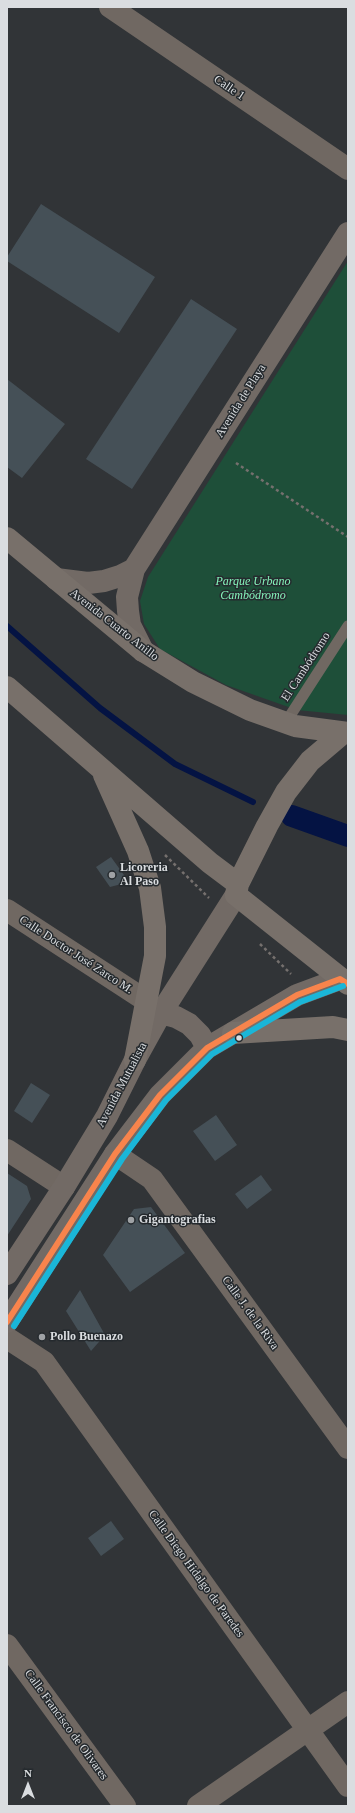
<!DOCTYPE html>
<html>
<head>
<meta charset="utf-8">
<style>
  body { margin:0 }
  #map { position:relative; width:355px; height:1813px; overflow:hidden; background:#313437; font-family:Georgia,serif }
  canvas { display:block }
  .frame { position:absolute; inset:0; border:8px solid #dadde0; pointer-events:none }
  .north { position:absolute; left:8px; top:1765px; width:40px; height:40px; -webkit-text-stroke:3px #252a2e; paint-order:stroke; rotate:0deg; font-size:11px; font-weight:700; line-height:16px; text-align:center; color:#dadde0 }
  .north::after { content:''; display:block; margin:auto; width:14px; height:18px; background:#dadde0; clip-path:polygon(50% 0,100% 100%,50% 72%,0 100%) }
</style>
</head>
<body>
<div id="map">
<canvas width="355" height="1813"></canvas>
<div class="frame"></div>
<div class="north">N</div>
</div>
<script>
const ctx = document.querySelector('canvas').getContext('2d');
ctx.lineJoin = 'round';
function fill(path, color) { ctx.fillStyle = color; ctx.fill(path, 'evenodd'); }
const shape = rows => new Path2D(rows.map(r => 'M' + r).join(''));
function strokePath(path, color, width, dash) { ctx.strokeStyle = color; ctx.lineWidth = width; ctx.lineCap = dash ? 'butt' : 'round'; ctx.setLineDash(dash || []); ctx.stroke(path); }
function drawText(font, color, halo, rows, align = 'center') {
  ctx.font = font + ' Georgia,serif'; ctx.lineWidth = 3; ctx.setLineDash([]); ctx.textBaseline = 'middle'; ctx.strokeStyle = halo; ctx.fillStyle = color; for (const [text, x, y, turn = 0] of rows) {
    ctx.save(); ctx.translate(x, y); ctx.rotate((+turn || 0) * Math.PI / 180); ctx.textAlign = isNaN(turn) ? turn : align; if (halo) ctx.strokeText(text, 0, 0); ctx.fillText(text, 0, 0); ctx.restore();
  }
}
fill(shape([
  [348,261,348,715,297,710,226,685,160,649,144,624,140,601,148,577]
]), '#1e4f39');
strokePath(shape([
  [7,626,100,708,175,764,253,802]
]), '#041343', 6);
strokePath(shape([
  [292,816,348,836]
]), '#041343', 22);
fill(shape([
  [41,204,155,277,119,333,7,261,7,257],
  [191,299,237,329,132,489,86,459],
  [7,379,65,424,22,478,7,467],
  [111,857,129,882,110,887,96,867],
  [31,1083,50,1095,32,1123,14,1111],
  [216,1115,237,1145,215,1161,193,1131],
  [7,1173,27,1186,31,1199,7,1236],
  [261,1175,272,1190,247,1209,235,1194],
  [151,1207,185,1253,130,1292,103,1255,134,1209],
  [80,1290,105,1335,91,1351,66,1311],
  [111,1521,124,1539,101,1556,88,1538]
]), '#455057');
strokePath(shape([
  [236,463,348,537],
  [165,855,209,898],
  [260,944,291,974]
]), '#75706e', 2.5, [3, 3]);
strokePath(shape([
  [286,722,348,626]
]), '#706862', 11);
strokePath(shape([
  [110,7,348,169],
  [7,910,145,1000],
  [7,1150,64,1187],
  [115,1154,152,1179,348,1448],
  [7,1338,44,1362,348,1786],
  [7,1645,125,1806],
  [198,1806,348,1702]
]), '#706862', 22);
strokePath(shape([
  [56,579,88,583,104,581,120,576,134,569],
  [143,651,130,625,128,611,127,597,134,569,348,233],
  [161,1013,176,1017,189,1024,200,1035,207,1048],
  [7,1274,64,1187,107,1116,135,1060,161,1013,236,895],
  [7,1322,115,1154,160,1095,207,1048,297,995,340,979]
]), '#726a65', 22);
strokePath(shape([
  [7,538,143,651,193,682,250,710,295,726,348,733],
  [7,687,210,863,238,884],
  [343,733,310,761,286,792,267,826,238,884,236,895,348,984],
  [104,775,138,851,150,888,155,927,155,956,135,1060],
  [233,1033,333,1027,348,1030]
]), '#78706a', 22);
strokePath(shape([
  [7,1322,115,1154,160,1095,207,1048,297,995,340,979,348,984]
]), '#f8844c', 6);
strokePath(shape([
  [14,1326,122,1159,166,1100,212,1054,300,1002,343,986]
]), '#1ab6d8', 6);
for (const [x, y, r, color] of [
  [112,875,4,"#9fa2a5"],
  [239,1038,3.5,"#dadde0"],
  [131,1220,4,"#9fa2a5"],
  [42,1337,4,"#9fa2a5"]
]) { const dot = new Path2D(); dot.arc(x, y, r, 0, 2 * Math.PI); ctx.fillStyle = color; ctx.fill(dot); strokePath(dot, '#252a2e', 1.5); }
drawText('12px', '#dadde0', '#252a2e', [
  ["Calle 1",229,88,34],
  ["Avenida de Playa",241,401,-58],
  ["Avenida Cuarto Anillo",114,625,38],
  ["El Cambódromo",306,667,-57],
  ["Calle Doctor José Zarco M.",76,955,33],
  ["Avenida Mutualista",122,1085,-62],
  ["Calle J. de la Riva",250,1313,54],
  ["Calle Diego Hidalgo de Paredes",196,1574,54],
  ["Calle Francisco de Olivares",66,1725,54]
]);
drawText('italic 12px', '#84f3ba', '#252a2e', [
  ["Parque Urbano",253,582],
  ["Cambódromo",253,596]
]);
drawText('bold 12px', '#dadde0', '#252a2e', [
  ["Licoreria",120,868],
  ["Al Paso",120,882],
  ["Gigantografias",139,1220],
  ["Pollo Buenazo",50,1337]
], 'left');
</script>
</body>
</html>
